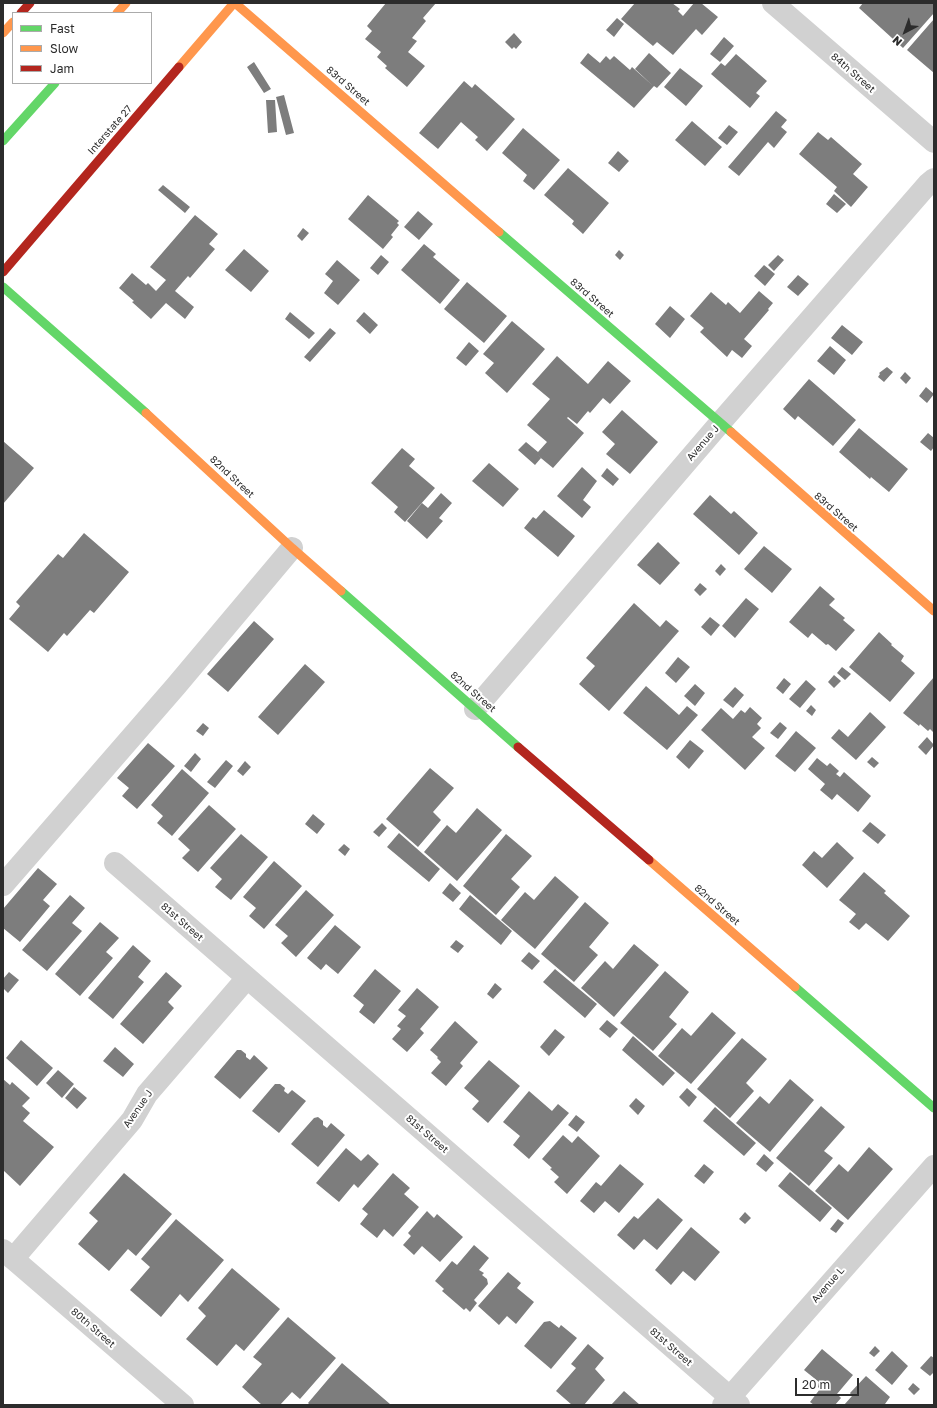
<!DOCTYPE html>
<html>
<head>
<meta charset="utf-8">
<style>
  body { margin:0 }
  #map { position:relative; width:937px; height:1408px; overflow:hidden; background:#fff; font-family:"Golos Text",sans-serif }
  canvas { display:block }
  .frame { position:absolute; inset:0; border:4px solid #2c2c2c; pointer-events:none }
  .legend { position:absolute; left:12px; top:12px; width:140px; height:72px; box-sizing:border-box; background:#fff; border:1px solid #ababab; margin:0; padding:5px 7px; list-style:none; font-size:12px; color:#2c2c2c }
  .legend li { display:flex; align-items:center; gap:8px; height:20px }
  .legend b { width:20px; border:1px solid #ababab }
  .north { position:absolute; left:885px; top:12px; width:40px; height:40px; -webkit-text-stroke:3px #fff; paint-order:stroke; rotate:221deg; font-size:11px; font-weight:700; line-height:16px; text-align:center; color:#2c2c2c }
  .north::after { content:''; display:block; margin:auto; width:14px; height:18px; background:#2c2c2c; clip-path:polygon(50% 0,100% 100%,50% 72%,0 100%) }
  .scale { position:absolute; left:795px; top:1378px; width:64px; height:18px; box-sizing:border-box; border:2px solid #2c2c2c; border-top:0; padding-left:5px; font-size:12px; line-height:14px; white-space:nowrap; color:#2c2c2c; -webkit-text-stroke:3px #fff; paint-order:stroke }
</style>
</head>
<body>
<div id="map">
<canvas width="937" height="1408"></canvas>
<div class="frame"></div>
<ul class="legend">
<li><b style="height:5px;background:#63d668"></b>Fast</li>
<li><b style="height:5px;background:#ff974d"></b>Slow</li>
<li><b style="height:5px;background:#b3261e"></b>Jam</li>
</ul>
<div class="north">N</div>
<div class="scale">20 m</div>
</div>
<script>
const ctx = document.querySelector('canvas').getContext('2d');
ctx.lineJoin = 'round';
function fill(path, color) { ctx.fillStyle = color; ctx.fill(path, 'evenodd'); }
const shape = rows => new Path2D(rows.map(r => 'M' + r).join(''));
function strokePath(path, color, width, dash) { ctx.strokeStyle = color; ctx.lineWidth = width; ctx.lineCap = dash ? 'butt' : 'round'; ctx.setLineDash(dash || []); ctx.stroke(path); }
function drawText(font, color, halo, rows, align = 'center') {
  ctx.font = font + ' "Golos Text",sans-serif'; ctx.lineWidth = 4; ctx.setLineDash([]); ctx.textBaseline = 'middle'; ctx.strokeStyle = halo; ctx.fillStyle = color; for (const [text, x, y, turn = 0] of rows) {
    ctx.save(); ctx.translate(x, y); ctx.rotate((+turn || 0) * Math.PI / 180); ctx.textAlign = isNaN(turn) ? turn : align; if (halo) ctx.strokeText(text, 0, 0); ctx.fillText(text, 0, 0); ctx.restore();
  }
}
fill(shape([
  [386,3,436,3,423,18,426,21,412,38,417,41,408,52,425,66,407,87,385,68,387,66,377,57,381,52,365,39,372,31,367,26],
  [635,3,672,3,680,9,678,11,683,16,694,3,701,3,718,17,702,35,696,29,673,55,657,42,653,46,621,19],
  [863,3,934,3,934,13,903,48,859,8],
  [617,18,624,24,614,37,606,30],
  [934,19,934,73,907,50],
  [514,33,522,42,516,49,514,47,512,49,505,42],
  [724,37,734,46,720,62,710,54],
  [588,53,600,63,606,56,610,60,614,56,630,70,632,67,652,85,635,69,649,53,671,73,657,88,654,86,634,108,580,63],
  [736,54,767,81,756,93,760,96,750,108,711,74,721,63,725,66],
  [254,62,271,89,264,93,247,67],
  [680,68,703,86,686,106,664,87],
  [464,81,472,88,475,84,515,119,487,151,475,140,478,137,461,122,438,149,419,133],
  [284,95,294,133,286,135,276,97],
  [266,100,275,100,277,132,268,133],
  [776,111,787,120,781,127,787,132,774,148,768,142,739,176,728,167],
  [692,121,722,147,705,166,675,140],
  [729,125,738,132,727,145,718,138],
  [523,128,560,160,534,190,523,181,527,175,502,153],
  [818,132,828,140,831,137,862,164,853,174,868,187,851,207,834,191,837,187,799,154],
  [618,151,629,161,619,172,608,163],
  [568,168,609,203,583,234,572,224,574,221,544,195],
  [163,185,190,207,185,213,158,190],
  [834,194,846,204,837,213,826,204],
  [368,195,399,221,397,223,399,225,391,235,393,237,383,249,348,219],
  [418,211,433,224,419,240,404,227],
  [195,215,218,234,209,244,215,249,190,278,188,276,175,291,194,307,185,319,166,303,151,319,132,302,134,301,119,288,132,273,146,285,148,283,156,291,166,280,150,267],
  [303,228,309,233,302,241,297,236],
  [424,244,436,254,433,257,460,280,440,304,401,270],
  [244,249,269,271,251,292,225,270],
  [619,250,624,255,620,260,615,255],
  [381,255,389,262,378,275,370,268],
  [778,255,784,260,774,271,768,265],
  [337,260,360,280,338,305,324,293,333,281,325,274],
  [764,265,775,274,765,286,754,276],
  [798,275,809,284,798,296,787,287],
  [467,282,507,316,484,343,444,309],
  [759,291,773,303,768,309,769,310,744,339,752,346,742,358,732,350,727,357,700,332,704,328,690,316,711,292,726,305,728,302,740,313],
  [670,306,685,319,670,338,655,324],
  [290,312,315,333,309,339,285,319],
  [364,312,378,325,370,334,356,321],
  [512,321,545,349,507,393,485,373,494,363,483,354],
  [842,325,863,342,852,355,831,338],
  [330,328,336,333,310,362,304,357],
  [469,342,479,351,466,366,456,358],
  [830,346,846,360,834,375,817,361],
  [557,356,588,384,608,361,631,381,610,404,603,398,590,413,588,411,577,424,568,417,567,418,584,433,553,468,536,454,541,458,535,465,518,450,526,442,538,452,547,442,527,425,550,399,532,384],
  [887,367,893,372,884,382,878,377,880,374,879,373],
  [905,372,911,378,906,384,900,378],
  [809,379,856,420,833,446,798,416,795,420,783,409],
  [926,387,934,394,927,403,919,396],
  [622,410,658,442,630,474,606,454,615,444,602,432],
  [859,428,908,469,889,492,871,477,870,479,839,452],
  [928,433,934,438,934,447,931,451,920,442],
  [3,441,34,468,3,504],
  [402,448,415,459,409,466,435,488,405,522,394,512,398,507,371,483],
  [489,463,519,489,503,507,472,481],
  [582,467,597,481,583,500,591,507,582,518,557,496],
  [607,468,619,479,613,486,601,476],
  [441,493,452,503,439,518,443,521,427,539,407,521,422,503,428,508],
  [710,495,731,514,734,511,758,533,739,555,693,514],
  [544,510,575,536,558,557,524,528,533,517,536,519],
  [84,533,129,572,94,613,90,610,67,636,64,633,48,652,9,619,20,606,16,602,58,554,63,558],
  [658,542,680,563,660,585,637,565],
  [764,546,792,569,772,593,744,569],
  [721,564,726,569,720,576,715,571],
  [700,583,707,589,700,596,694,590],
  [820,586,835,599,829,605,845,618,843,620,855,630,836,651,828,644,826,645,812,633,808,638,789,622],
  [746,598,759,609,735,638,722,626],
  [634,603,660,627,666,620,679,631,609,711,579,684,595,666,586,658],
  [710,617,720,625,711,636,701,627],
  [254,621,274,639,228,692,207,674],
  [879,632,892,644,891,645,904,656,901,661,915,673,890,702,849,667],
  [678,657,690,667,676,683,665,673],
  [305,664,325,682,278,735,258,717],
  [842,667,851,674,845,680,837,673],
  [834,675,841,681,834,688,828,682],
  [934,677,934,733,930,729,928,731,920,724,919,726,903,713],
  [784,678,791,684,783,694,776,688],
  [806,680,816,689,800,708,789,699],
  [695,684,705,693,695,706,684,696],
  [646,686,679,715,687,706,698,715,667,750,623,713],
  [735,687,744,695,733,708,723,700],
  [811,705,816,710,812,716,806,711],
  [750,707,762,718,757,724,761,728,752,737,765,748,745,770,701,730,721,708,733,719,741,710,745,713],
  [870,712,886,727,856,760,831,738,839,729,848,737],
  [780,722,787,728,778,739,770,733],
  [203,723,209,728,203,736,196,731],
  [796,731,816,748,795,772,775,756],
  [927,737,934,745,926,755,918,747],
  [690,740,704,751,689,769,676,757],
  [148,743,175,766,137,809,122,796,129,788,117,778],
  [195,753,201,759,191,772,184,766],
  [872,757,879,763,874,768,867,762],
  [817,758,827,766,830,763,839,771,836,774,840,777,844,772,871,796,858,812,837,794,832,800,820,790,825,784,808,769],
  [226,760,233,766,215,788,207,782],
  [245,761,251,767,243,776,237,771],
  [430,768,454,788,433,812,441,820,418,847,386,819],
  [182,769,209,793,172,836,157,823,163,816,151,805],
  [209,805,236,829,198,872,182,858,190,850,178,839],
  [477,808,502,830,457,881,424,852,447,825,456,833],
  [313,814,325,824,317,834,305,824],
  [870,822,886,835,878,844,862,831],
  [382,823,387,828,379,837,373,832],
  [399,833,440,869,429,882,387,847],
  [241,834,268,857,231,900,215,887,222,879,210,868],
  [506,834,532,856,511,879,520,887,496,915,463,886],
  [837,842,854,858,827,888,802,865,814,851,822,858],
  [344,844,350,849,345,856,338,850],
  [274,861,302,886,264,929,249,916,256,908,243,897],
  [38,868,57,884,43,900,50,906,20,942,3,928,3,909],
  [864,872,886,891,884,893,910,916,888,941,866,923,859,930,849,922,856,914,839,900],
  [555,876,579,897,535,949,501,920,525,892,534,900],
  [450,883,461,893,453,902,442,893],
  [306,890,334,915,296,957,281,943,288,936,275,925],
  [70,895,85,908,72,923,82,931,47,971,22,950],
  [470,895,512,931,501,945,459,909],
  [585,902,609,923,589,947,598,955,574,982,541,954],
  [100,922,119,938,106,952,113,958,80,996,55,974],
  [335,925,361,947,338,974,326,964,321,970,307,958],
  [456,940,464,946,458,953,450,947],
  [634,944,659,965,614,1017,581,988,605,961,613,969],
  [133,945,151,961,138,977,144,982,113,1019,88,998],
  [529,952,540,961,532,970,521,961],
  [375,969,401,991,374,1024,359,1012,364,1005,353,996],
  [555,969,597,1004,585,1018,543,982],
  [665,971,689,992,669,1017,677,1024,653,1051,620,1023],
  [9,972,19,980,8,993,3,988,3,979],
  [166,972,182,986,168,1002,174,1008,143,1044,120,1024],
  [495,983,502,989,493,999,487,994],
  [417,988,439,1007,420,1029,424,1033,407,1052,392,1039,401,1029,397,1026,406,1016,398,1010],
  [712,1012,736,1033,691,1084,658,1056,682,1028,691,1036],
  [607,1020,618,1029,610,1038,599,1029],
  [455,1021,478,1042,460,1063,463,1066,446,1086,431,1073,441,1062,437,1058,438,1057,430,1050],
  [555,1029,565,1037,549,1056,540,1047],
  [633,1036,675,1073,663,1086,622,1050],
  [742,1038,767,1059,746,1083,754,1091,730,1118,697,1089],
  [21,1040,53,1068,37,1086,6,1058],
  [115,1047,134,1064,123,1077,103,1061],
  [237,1050,241,1050,246,1054,246,1057,250,1060,254,1055,268,1068,240,1099,214,1077],
  [489,1060,520,1086,488,1123,472,1109,479,1101,464,1088],
  [58,1070,74,1084,62,1098,46,1083],
  [3,1079,10,1085,12,1082,30,1098,22,1106,30,1113,23,1121,54,1147,20,1186,3,1170],
  [790,1079,814,1100,770,1152,736,1123,760,1096,769,1104],
  [275,1084,280,1084,285,1088,284,1091,288,1094,292,1090,306,1101,279,1133,252,1111],
  [74,1087,87,1098,77,1109,65,1098],
  [687,1088,697,1097,689,1107,679,1097],
  [529,1091,552,1111,558,1104,569,1113,529,1159,513,1145,520,1136,503,1122],
  [636,1098,645,1106,638,1115,629,1106],
  [821,1106,845,1127,824,1151,833,1158,809,1186,776,1158],
  [715,1107,756,1143,744,1156,703,1121],
  [576,1115,585,1122,577,1132,568,1125],
  [318,1117,323,1121,323,1125,327,1128,331,1123,345,1135,318,1167,291,1144,314,1118],
  [563,1135,572,1143,578,1136,600,1156,567,1194,554,1182,559,1177,550,1169,552,1168,542,1159],
  [869,1147,893,1169,848,1220,815,1191,839,1164,848,1172],
  [346,1148,361,1161,368,1154,379,1164,358,1188,354,1184,339,1202,316,1183],
  [764,1154,774,1163,766,1172,756,1164],
  [620,1164,644,1184,619,1213,605,1201,594,1213,580,1201,596,1182,601,1186],
  [704,1164,714,1172,704,1184,694,1176],
  [790,1172,832,1208,820,1222,778,1186],
  [124,1173,172,1214,136,1256,128,1249,109,1271,78,1244,98,1221,89,1213],
  [393,1173,410,1188,404,1194,419,1207,393,1237,384,1229,377,1238,360,1224,368,1214,362,1209],
  [658,1198,683,1220,657,1250,644,1239,634,1250,617,1235,634,1216,638,1219],
  [427,1211,434,1218,437,1214,463,1237,440,1262,422,1246,414,1255,403,1245,411,1236,408,1233],
  [745,1212,751,1218,745,1224,739,1219],
  [176,1219,224,1260,188,1302,180,1294,161,1317,130,1290,150,1267,141,1259],
  [838,1219,844,1223,836,1233,830,1229],
  [691,1227,720,1252,695,1281,683,1271,671,1285,655,1270],
  [474,1245,489,1258,479,1270,484,1273,482,1275,487,1279,488,1284,474,1300,477,1303,470,1312,466,1308,464,1310,442,1291,444,1289,435,1281,452,1261,457,1265],
  [232,1268,280,1309,244,1351,236,1344,217,1366,186,1339,206,1316,198,1308],
  [508,1272,521,1283,517,1288,534,1302,516,1324,507,1316,499,1325,478,1306],
  [288,1317,336,1358,300,1399,292,1392,280,1405,262,1405,242,1387,262,1364,253,1357],
  [550,1321,559,1328,561,1325,577,1338,551,1369,524,1346,544,1322],
  [588,1344,604,1358,595,1369,605,1380,584,1405,572,1405,556,1391,576,1368,571,1364],
  [875,1346,880,1351,874,1357,869,1353],
  [822,1349,853,1375,837,1394,841,1398,835,1405,814,1405,810,1402,820,1389,818,1387,819,1382,804,1370],
  [892,1351,908,1366,892,1385,875,1370],
  [931,1356,934,1358,934,1372,930,1376,920,1368],
  [342,1363,390,1404,390,1405,310,1405,308,1403],
  [866,1376,890,1397,885,1404,886,1405,844,1405,852,1396,850,1393],
  [913,1383,920,1389,914,1395,908,1389],
  [624,1391,640,1405,611,1405]
]), '#7d7d7d');
strokePath(shape([
  [773,3,934,142],
  [475,709,720,423,928,184,934,179],
  [115,863,739,1405],
  [3,885,176,686,292,548],
  [3,1250,183,1405],
  [13,1259,132,1120,147,1094,247,978],
  [723,1405,934,1166]
]), '#d1d1d1', 22);
strokePath(shape([
  [3,141,55,83],
  [499,232,731,432],
  [3,287,146,413],
  [341,591,518,747],
  [795,987,934,1108]
]), '#63d668', 9);
strokePath(shape([
  [235,3,499,232],
  [117,13,126,3],
  [3,33,13,22],
  [179,67,234,3],
  [146,413,292,548,341,591],
  [731,432,934,611],
  [649,860,795,987]
]), '#ff974d', 9);
strokePath(shape([
  [21,13,30,3],
  [3,272,179,67],
  [518,747,649,860]
]), '#b3261e', 9);
drawText('10px', '#2c2c2c', '#fff', [
  ["84th Street",853,73,41],
  ["83rd Street",348,86,41],
  ["Interstate 27",110,130,-49],
  ["83rd Street",592,298,41],
  ["Avenue J",703,443,-49],
  ["82nd Street",232,477,43],
  ["83rd Street",836,512,41],
  ["82nd Street",473,692,41],
  ["82nd Street",717,905,41],
  ["81st Street",182,922,41],
  ["Avenue J",138,1109,-55],
  ["81st Street",427,1134,41],
  ["Avenue L",828,1285,-49],
  ["80th Street",93,1328,41],
  ["81st Street",671,1347,41]
]);
</script>
</body>
</html>
